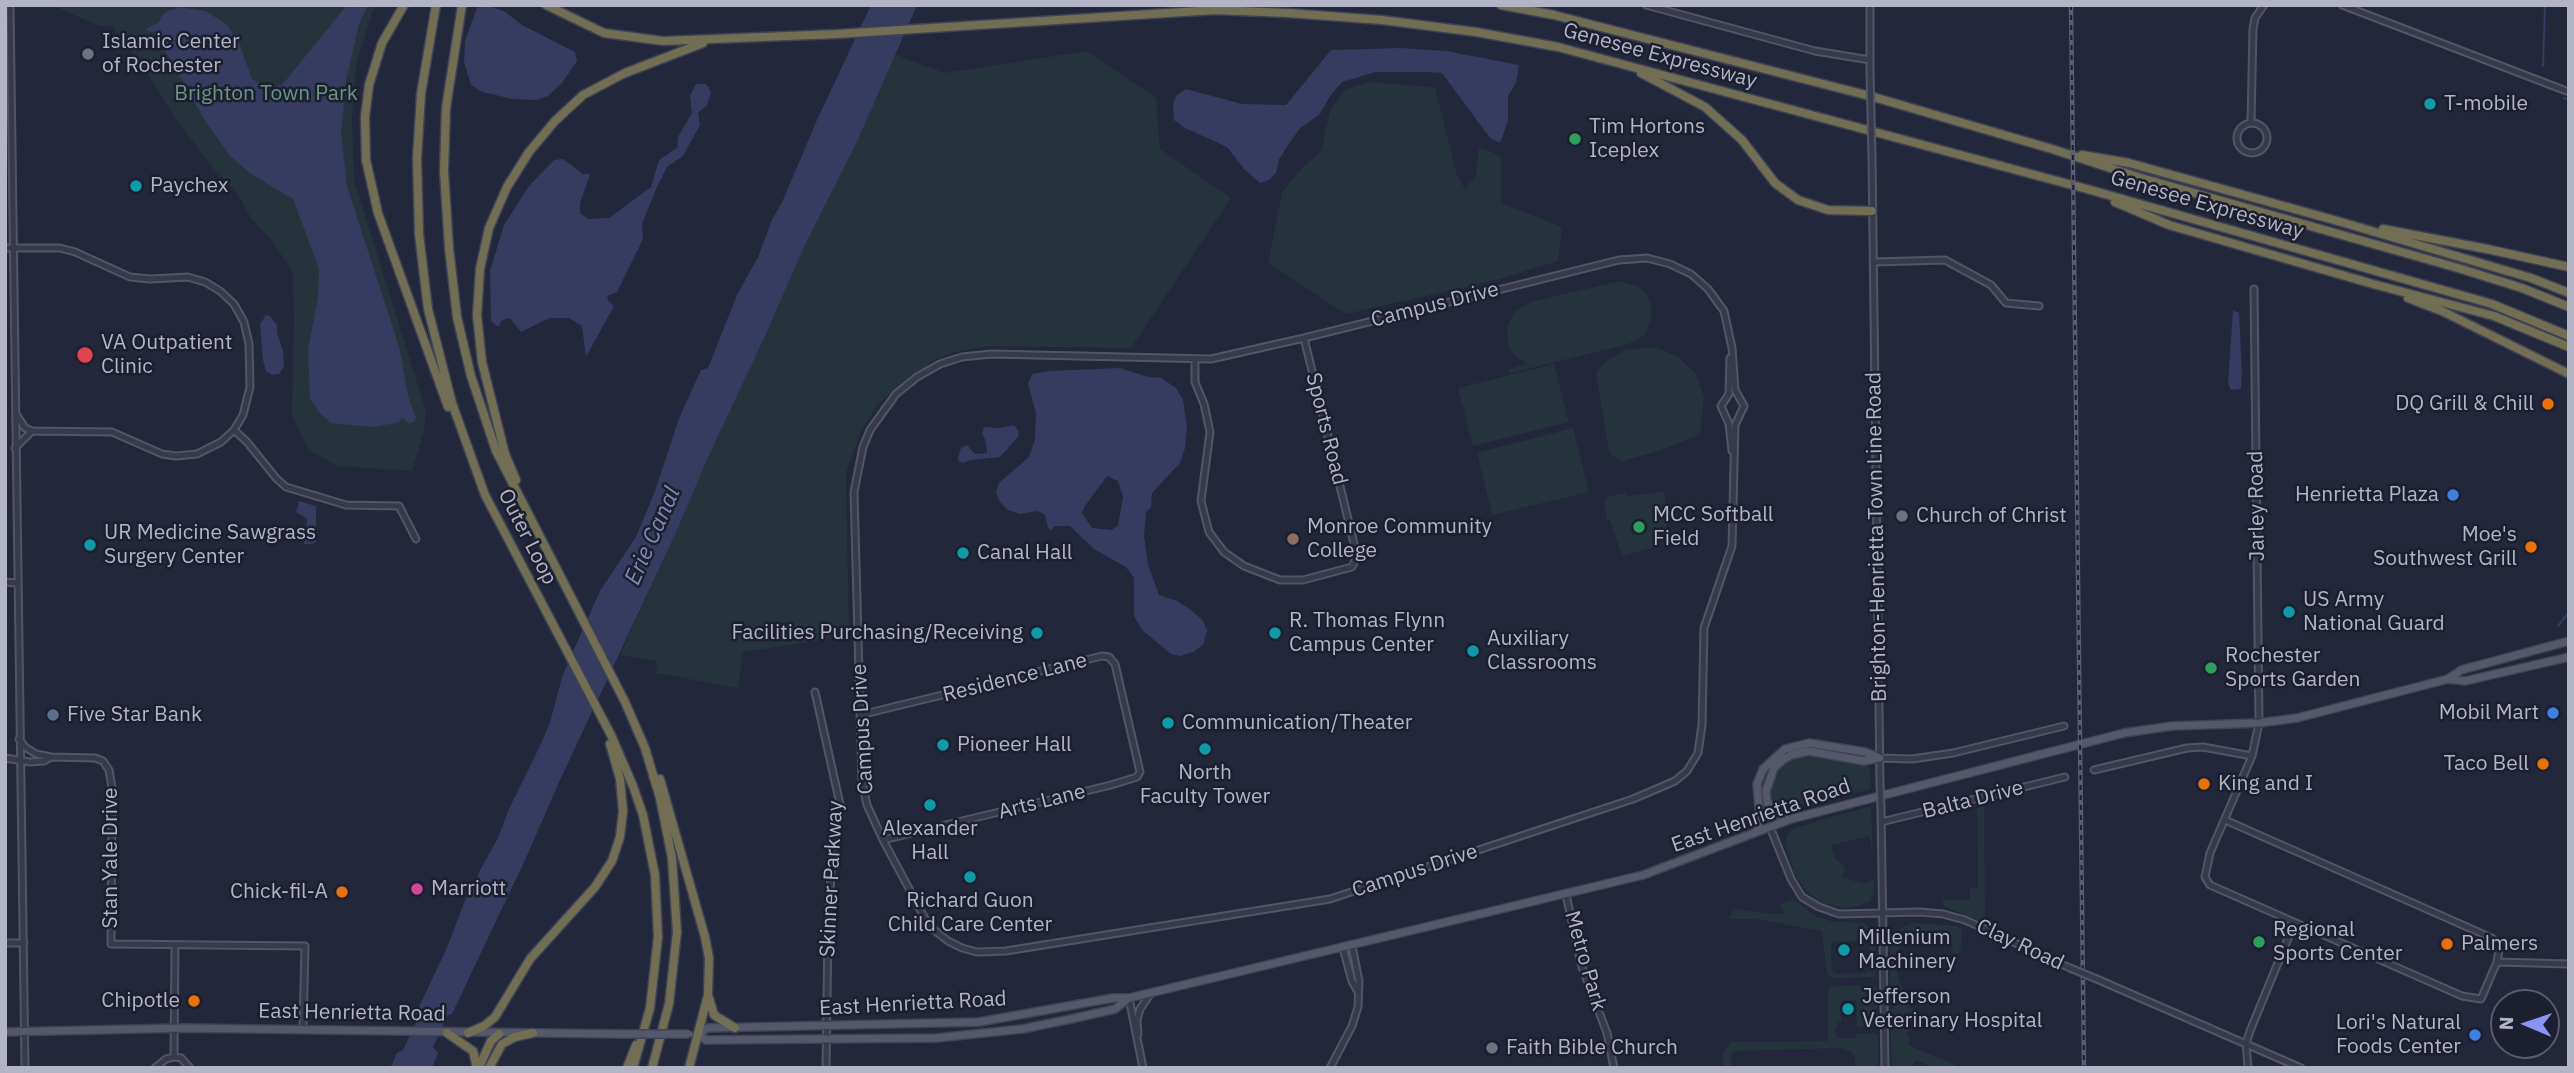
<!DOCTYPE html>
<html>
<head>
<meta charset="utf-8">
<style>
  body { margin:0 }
  #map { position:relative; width:2574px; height:1073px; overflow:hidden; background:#23273b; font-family:"IBM Plex Sans",sans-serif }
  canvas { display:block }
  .frame { position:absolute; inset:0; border:7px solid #b3b5c7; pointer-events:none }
  .north { position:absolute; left:2490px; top:989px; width:70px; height:70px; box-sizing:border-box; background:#1c1f30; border:2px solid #585b6c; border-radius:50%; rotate:272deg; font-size:19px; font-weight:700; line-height:28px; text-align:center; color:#b3b5c7 }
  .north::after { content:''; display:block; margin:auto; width:24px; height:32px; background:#8a94f5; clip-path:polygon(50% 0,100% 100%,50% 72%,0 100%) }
</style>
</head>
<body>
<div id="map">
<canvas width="2574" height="1073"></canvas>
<div class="frame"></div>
<div class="north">N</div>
</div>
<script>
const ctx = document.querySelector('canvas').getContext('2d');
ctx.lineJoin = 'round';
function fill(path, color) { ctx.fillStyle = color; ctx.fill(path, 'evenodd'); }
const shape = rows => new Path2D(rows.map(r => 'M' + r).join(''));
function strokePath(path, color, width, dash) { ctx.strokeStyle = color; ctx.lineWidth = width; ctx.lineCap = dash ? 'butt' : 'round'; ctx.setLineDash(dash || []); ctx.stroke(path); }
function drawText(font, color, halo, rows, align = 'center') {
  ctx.font = font + ' "IBM Plex Sans",sans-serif'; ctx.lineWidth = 5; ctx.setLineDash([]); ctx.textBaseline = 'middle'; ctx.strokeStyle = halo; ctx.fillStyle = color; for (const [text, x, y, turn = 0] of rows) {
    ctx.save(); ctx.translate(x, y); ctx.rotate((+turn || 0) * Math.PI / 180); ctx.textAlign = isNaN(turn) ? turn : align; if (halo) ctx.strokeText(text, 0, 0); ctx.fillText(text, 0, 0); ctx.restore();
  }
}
fill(shape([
  [52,5,378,5,372,13,356,65,352,118,354,180,426,411,424,432,412,471,337,466,309,450,292,415,294,318,293,272,271,240,251,218,235,190,214,169,178,122,146,72,111,25,99,26],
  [1087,51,1156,98,1160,149,1231,198,1131,348,987,346,955,352,936,359,911,376,877,405,860,433,846,473,849,636,743,652,738,688,656,673,657,661,620,655,675,535,707,460,766,334,805,245,856,144,894,54,944,73],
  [1369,82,1435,87,1457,175,1465,189,1476,176,1479,147,1501,156,1501,203,1562,227,1558,261,1500,279,1346,314,1268,263,1282,192,1302,168,1321,151,1330,112,1344,90],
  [1620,281,1639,287,1647,295,1651,305,1651,318,1648,329,1643,336,1634,342,1616,347,1510,373,1509,369,1528,364,1515,356,1509,347,1507,328,1514,312,1531,302],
  [1656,347,1678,357,1696,374,1704,398,1700,434,1659,451,1622,461,1609,453,1596,372,1604,363,1625,350],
  [1554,364,1569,422,1473,446,1458,388],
  [1573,428,1589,492,1492,515,1477,453],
  [1664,492,1669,519,1665,533,1652,548,1622,556,1610,520,1607,520,1604,503,1608,497,1626,493,1627,496],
  [1804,753,1866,764,1870,769,1871,787,1868,790,1786,808,1774,804,1770,795,1775,774,1787,761],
  [1984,802,1985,917,1980,921,1945,907,1943,903,1943,900,1970,900,1970,888,1978,888,1977,805],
  [1871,806,1873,864,1870,836,1831,845,1835,858,1845,868,1842,877,1864,884,1874,880,1874,895,1872,895,1870,901,1860,906,1844,908,1823,903,1806,891,1794,873,1785,842,1787,835,1795,828],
  [1793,899,1816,916,1830,921,1863,923,1875,930,1875,955,1869,956,1869,941,1831,942,1831,957,1832,971,1837,974,1868,973,1869,965,1873,964,1877,965,1875,977,1832,978,1827,974,1822,931,1756,919,1729,919,1734,909,1776,914,1785,913,1779,905],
  [1912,923,1956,926,1962,929,1961,949,1958,953,1953,953,1952,946,1942,935,1939,935,1938,937,1931,931,1921,935,1917,931,1897,951,1900,955,1897,962,1898,978,1903,990,1899,995,1890,988,1890,941,1897,930],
  [1872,985,1877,988,1877,1025,1857,1027,1856,1000,1841,1001,1841,1022,1838,1022,1835,1033,1838,1038,1856,1038,1857,1034,1875,1033,1878,1036,1878,1068,1855,1068,1855,1057,1850,1051,1841,1048,1735,1051,1731,1054,1731,1068,1723,1068,1723,1053,1731,1042,1828,1041,1828,992,1830,988,1835,986],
  [1900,1002,1908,1002,1909,1008,1913,1008,1915,1013,1908,1030,1907,1036,1911,1038,1908,1045,1962,1068,1934,1068,1918,1061,1914,1061,1913,1068,1892,1068,1890,1010]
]), '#25333c');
fill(shape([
  [347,5,368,5,359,24,346,81,341,133,347,186,400,350,408,396,416,417,415,421,409,424,403,418,397,423,371,427,331,423,319,412,310,398,308,349,318,298,319,269,293,199,251,174,230,156,204,119,155,33,145,30,159,22,164,13,179,7,206,11,227,25,238,41,252,79,269,87,282,85],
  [486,5,504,11,522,25,575,52,577,61,562,83,548,96,536,100,513,99,482,92,471,85,464,62,465,41,477,8],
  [871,5,917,5,856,144,805,245,766,334,707,460,675,535,560,780,525,860,452,1014,447,1016,433,1047,438,1053,432,1068,390,1068,397,1053,403,1050,418,1018,416,1013,446,950,466,898,476,884,479,872,498,838,508,811,539,748,550,722,563,674,600,591,636,537,655,491,679,418,701,370,708,368,737,295,758,257,772,220,783,200,817,120],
  [1401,48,1446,51,1519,65,1516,83,1508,96,1508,121,1500,143,1490,138,1442,73,1427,72,1375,72,1342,82,1330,96,1320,114,1299,129,1279,159,1276,173,1269,180,1260,183,1244,169,1227,147,1185,128,1174,120,1173,104,1177,95,1186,89,1242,104,1286,105,1331,50],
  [696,84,706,84,711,92,707,105,698,113,700,125,683,156,667,167,656,189,642,224,643,239,617,292,607,296,609,302,614,306,586,357,582,326,569,318,550,318,521,332,510,318,502,320,498,327,491,321,490,271,504,225,529,186,554,160,563,159,583,174,590,174,580,203,580,213,588,219,609,218,651,187,659,160,677,148,678,137,692,113,690,96],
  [2233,310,2239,313,2242,373,2241,389,2231,390,2228,383],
  [266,315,270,316,277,325,277,333,283,350,284,366,279,374,272,375,266,371,263,360,260,324],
  [1120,368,1148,377,1161,378,1176,388,1183,400,1187,427,1185,448,1180,463,1152,493,1151,507,1146,512,1144,536,1148,564,1159,595,1177,601,1191,610,1203,621,1207,631,1203,645,1193,652,1180,656,1171,654,1142,630,1134,616,1134,578,1126,567,1094,549,1070,526,1055,526,1051,530,1048,528,1045,515,1038,511,1020,514,1008,510,1000,502,996,492,999,483,1029,457,1035,440,1036,413,1028,384,1032,374,1050,371],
  [1107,476,1118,481,1123,497,1118,525,1112,530,1092,528,1082,513,1085,506],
  [1014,425,1019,432,1018,437,1000,457,971,460,963,463,959,462,958,457,961,448,967,445,975,454,987,453,986,442,982,433,984,427,999,428],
  [299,501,316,506,316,542,312,544,304,544,307,522,306,518,296,512]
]), '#363b60');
strokePath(shape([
  [2543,66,2545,5],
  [2564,98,2569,100],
  [2558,626,2569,612]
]), '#363b60', 2);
const minor = shape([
  [10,5,25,1068],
  [1646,5,1815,51,1870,60],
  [1870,5,1870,72],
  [2342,5,2569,92],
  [2251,122,2253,29,2255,18,2264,5],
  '2237 138a15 15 0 1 1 30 0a15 15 0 1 1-30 0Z',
  [1872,156,1880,784],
  [5,248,60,248,75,252,130,277,150,279,188,277,205,282,220,291,234,304,244,322,249,344,250,387,243,415,234,430,221,442,197,454,176,456,162,454,112,432,32,431,25,428,16,414],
  [1647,258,1670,264,1691,274,1708,289,1724,311,1732,348,1735,390,1744,406,1735,425,1732,546,1704,628,1702,725,1698,753,1687,771,1675,781,1633,799,1330,899,1006,951,977,952,962,948,948,941,929,926,883,840,867,805,862,782,854,492,863,447,870,430,896,394,917,377,940,364,962,357,991,354,1211,359,1304,338,1619,260,1647,258],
  [1873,262,1945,260,1991,285,2006,303,2039,306],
  [2254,289,2259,723,2252,756,2210,853,2205,877,2210,885,2462,996,2481,999,2497,962,2569,964],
  [1730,358,1729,394,1721,406,1729,424,1732,451],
  [1195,359,1195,382,1204,404,1210,432,1201,501,1209,532,1224,552,1244,566,1280,580,1303,580,1352,567,1357,556,1304,338],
  [234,430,247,442,276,478,286,487,346,505,399,506,416,539],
  [15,448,32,431],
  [5,582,17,583],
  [815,692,840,804,833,838,828,929,826,1068],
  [860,715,1102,656,1109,657,1115,664,1140,772,1137,777,1111,785,883,840],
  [19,739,25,747,36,754,51,757,95,758,103,761,109,770,112,788,111,944,305,946,303,1028],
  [5,758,30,762,44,761,51,757],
  [1880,758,1912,759,1953,753,2064,726],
  [2094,770,2187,748,2203,747,2252,756],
  [1881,808,1885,1068],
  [2225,820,2492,938,2500,944,2497,962],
  [1881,822,2065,777],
  [1770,827,1791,879,1802,897,1819,907,1839,914,1920,912,1943,914,1965,920,2070,968],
  [1566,895,1582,967,1607,1033,1614,1068],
  [5,943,24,943],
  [1343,948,1352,981,1358,992],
  [2099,980,2301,1068],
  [1129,998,1143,1068],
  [1138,1034,1137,1020,1140,1009,1151,993],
  [174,1057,175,945],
  [174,1057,181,1058,190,1068],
  [155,1068,166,1059,174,1057],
  [1330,1068,1352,1026,1358,1007,1359,981,1352,946],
  [2248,1068,2246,1044,2250,1031,2294,924]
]);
const major = shape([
  [2448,679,2461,670,2569,641],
  [1791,819,1777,814,1767,802,1766,791,1774,768,1783,760,1791,755,1809,751,1864,761,1879,758],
  [1757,831,1760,819,1757,784,1763,769,1785,749,1809,743,1865,752,1880,758],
  [5,1032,182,1028,620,1034],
  [697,1034,706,1040,936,1038,1022,1029,1071,1019,1115,1009,1128,999],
  [699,1034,707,1028,979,1022,1113,998,1129,998,1643,875,1791,819,2124,733,2172,726,2259,723,2297,718,2448,679,2465,681,2569,657]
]);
const highway = shape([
  [404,5,382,43,369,85,365,117,366,160,378,213,448,407],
  [436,5,421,94,417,159,419,234,428,309,452,403,485,495,611,735,633,786,643,815,655,875,658,937,650,1008,633,1068],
  [462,5,446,108,444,171,449,248,457,317,471,376,496,451,625,702,645,748,660,798,672,858,677,932,669,1004,652,1068],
  [546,5,604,33,663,41,837,34,1215,10,1288,13,1382,20,1476,32,1558,47,2087,189,2492,304,2569,336],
  [1501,5,1554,15,1870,96,2052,149,2138,177,2458,268,2522,288,2569,307],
  [1641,73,1705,107,1742,140,1775,183,1798,200,1828,210,1872,211],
  [2082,155,2129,163,2341,222,2531,278,2569,293],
  [2115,202,2169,225,2373,284,2494,316,2569,347],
  [2383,229,2487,249,2569,267],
  [2408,298,2442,311,2569,374],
  [516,480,505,454,482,362,477,315,480,269,489,228,507,187,529,152,555,121,583,95,625,73,703,43],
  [660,779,705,937,709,958,708,995,689,1068],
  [709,998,714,1015,735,1028],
  [447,1033,473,1051,477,1068],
  [468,1033,484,1026,495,1017,530,959,595,887,612,861,620,837,623,811,620,779,610,744],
  [479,1067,491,1041,499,1034],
  [489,1068,502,1044,515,1037,533,1033],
  [627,1068,636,1045]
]);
strokePath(minor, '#525566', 9);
strokePath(major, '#404354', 10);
strokePath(highway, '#3f4253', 11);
strokePath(minor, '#373a4b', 5);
strokePath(major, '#55586b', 7);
strokePath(highway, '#716e54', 8);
const rail = shape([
  [2071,5,2084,1068]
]);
strokePath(rail, '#595c72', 4.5);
strokePath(rail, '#1c1f30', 2, [5]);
const minorBridge = shape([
  [1870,72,1872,156],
  [1880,784,1881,808],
  [2070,968,2099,980]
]);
const majorBridge = shape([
  [620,1034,689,1034]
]);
strokePath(minorBridge, '#525566', 9, []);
strokePath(majorBridge, '#404354', 10, []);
strokePath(minorBridge, '#373a4b', 5);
strokePath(majorBridge, '#55586b', 7);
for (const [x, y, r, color] of [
  [88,54,7,"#6b7280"],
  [2430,104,7,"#0f9aa8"],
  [1575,139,7,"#2e9e5b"],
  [136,186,7,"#0f9aa8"],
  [85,355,9,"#e0444e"],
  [2548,404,7,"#e8710a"],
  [2453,495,7,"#3f7fe0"],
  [1902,516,7,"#6b7280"],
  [1639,527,7,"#2e9e5b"],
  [1293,539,7,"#8d6e63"],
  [90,545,7,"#0f9aa8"],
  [2531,547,7,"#e8710a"],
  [963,553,7,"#0f9aa8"],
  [2289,612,7,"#0f9aa8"],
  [1037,633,7,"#0f9aa8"],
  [1275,633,7,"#0f9aa8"],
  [1473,651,7,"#0f9aa8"],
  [2211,668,7,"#2e9e5b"],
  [2553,713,7,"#3f7fe0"],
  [53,715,7,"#5c6f8a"],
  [1168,723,7,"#0f9aa8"],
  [943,745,7,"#0f9aa8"],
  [1205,749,7,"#0f9aa8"],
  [2543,764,7,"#e8710a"],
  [2204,784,7,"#e8710a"],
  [930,805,7,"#0f9aa8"],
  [970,877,7,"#0f9aa8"],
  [417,889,7,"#d1479c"],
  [342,892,7,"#e8710a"],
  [2259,942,7,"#2e9e5b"],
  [2447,944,7,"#e8710a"],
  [1844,950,7,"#0f9aa8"],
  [194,1001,7,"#e8710a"],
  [1848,1009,7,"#0f9aa8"],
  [2475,1035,7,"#3f7fe0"],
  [1492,1048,7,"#6b7280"]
]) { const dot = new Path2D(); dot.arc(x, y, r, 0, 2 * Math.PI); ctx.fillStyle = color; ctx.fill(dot); strokePath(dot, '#1c1f30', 2.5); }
drawText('21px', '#b3b5c7', '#1c1f30', [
  ["Islamic Center",102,42],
  ["of Rochester",102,66],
  ["T-mobile",2444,104],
  ["Tim Hortons",1589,127],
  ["Iceplex",1589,151],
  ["Paychex",150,186],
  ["VA Outpatient",101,343],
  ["Clinic",101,367],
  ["DQ Grill & Chill",2534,404,"right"],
  ["Henrietta Plaza",2439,495,"right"],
  ["MCC Softball",1653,515],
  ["Field",1653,539],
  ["Church of Christ",1916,516],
  ["Monroe Community",1307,527],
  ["College",1307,551],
  ["UR Medicine Sawgrass",104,533],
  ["Surgery Center",104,557],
  ["Moe's",2517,535,"right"],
  ["Southwest Grill",2517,559,"right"],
  ["Canal Hall",977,553],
  ["US Army",2303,600],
  ["National Guard",2303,624],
  ["R. Thomas Flynn",1289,621],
  ["Campus Center",1289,645],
  ["Facilities Purchasing/Receiving",1023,633,"right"],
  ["Auxiliary",1487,639],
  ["Classrooms",1487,663],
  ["Rochester",2225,656],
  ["Sports Garden",2225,680],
  ["Mobil Mart",2539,713,"right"],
  ["Five Star Bank",67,715],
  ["Communication/Theater",1182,723],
  ["Pioneer Hall",957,745],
  ["Taco Bell",2529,764,"right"],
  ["North",1205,773,"center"],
  ["Faculty Tower",1205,797,"center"],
  ["King and I",2218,784],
  ["Alexander",930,829,"center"],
  ["Hall",930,853,"center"],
  ["Marriott",431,889],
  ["Chick-fil-A",328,892,"right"],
  ["Richard Guon",970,901,"center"],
  ["Child Care Center",970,925,"center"],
  ["Regional",2273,930],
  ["Sports Center",2273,954],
  ["Millenium",1858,938],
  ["Machinery",1858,962],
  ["Palmers",2461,944],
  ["Jefferson",1862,997],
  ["Veterinary Hospital",1862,1021],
  ["Chipotle",180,1001,"right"],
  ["Lori's Natural",2461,1023,"right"],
  ["Foods Center",2461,1047,"right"],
  ["Faith Bible Church",1506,1048]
], 'left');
drawText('21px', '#b3b5c7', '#1c1f30', [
  ["Genesee Expressway",1660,56,15],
  ["Genesee Expressway",2207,205,16],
  ["Campus Drive",1435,305,-14],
  ["Sports Road",1326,429,76],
  ["Jarley Road",2257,506,-91],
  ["Outer Loop",527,537,63],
  ["Brighton-Henrietta Town Line Road",1877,537,-91],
  ["Residence Lane",1015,678,-14],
  ["Campus Drive",863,729,-93],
  ["Balta Drive",1973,800,-14],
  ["Arts Lane",1042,802,-14],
  ["East Henrietta Road",1761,816,-19],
  ["Stan Yale Drive",111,858,-90],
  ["Campus Drive",1415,871,-18],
  ["Skinner Parkway",832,879,-87],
  ["Clay Road",2020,945,25],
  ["Metro Park",1585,961,74],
  ["East Henrietta Road",913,1004,-3],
  ["East Henrietta Road",352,1013,1]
]);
drawText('21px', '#6a9782', '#1c1f30', [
  ["Brighton Town Park",266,94]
]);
drawText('italic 23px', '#8289b2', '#1c1f30', [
  ["Erie Canal",653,536,-66]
]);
</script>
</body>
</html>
